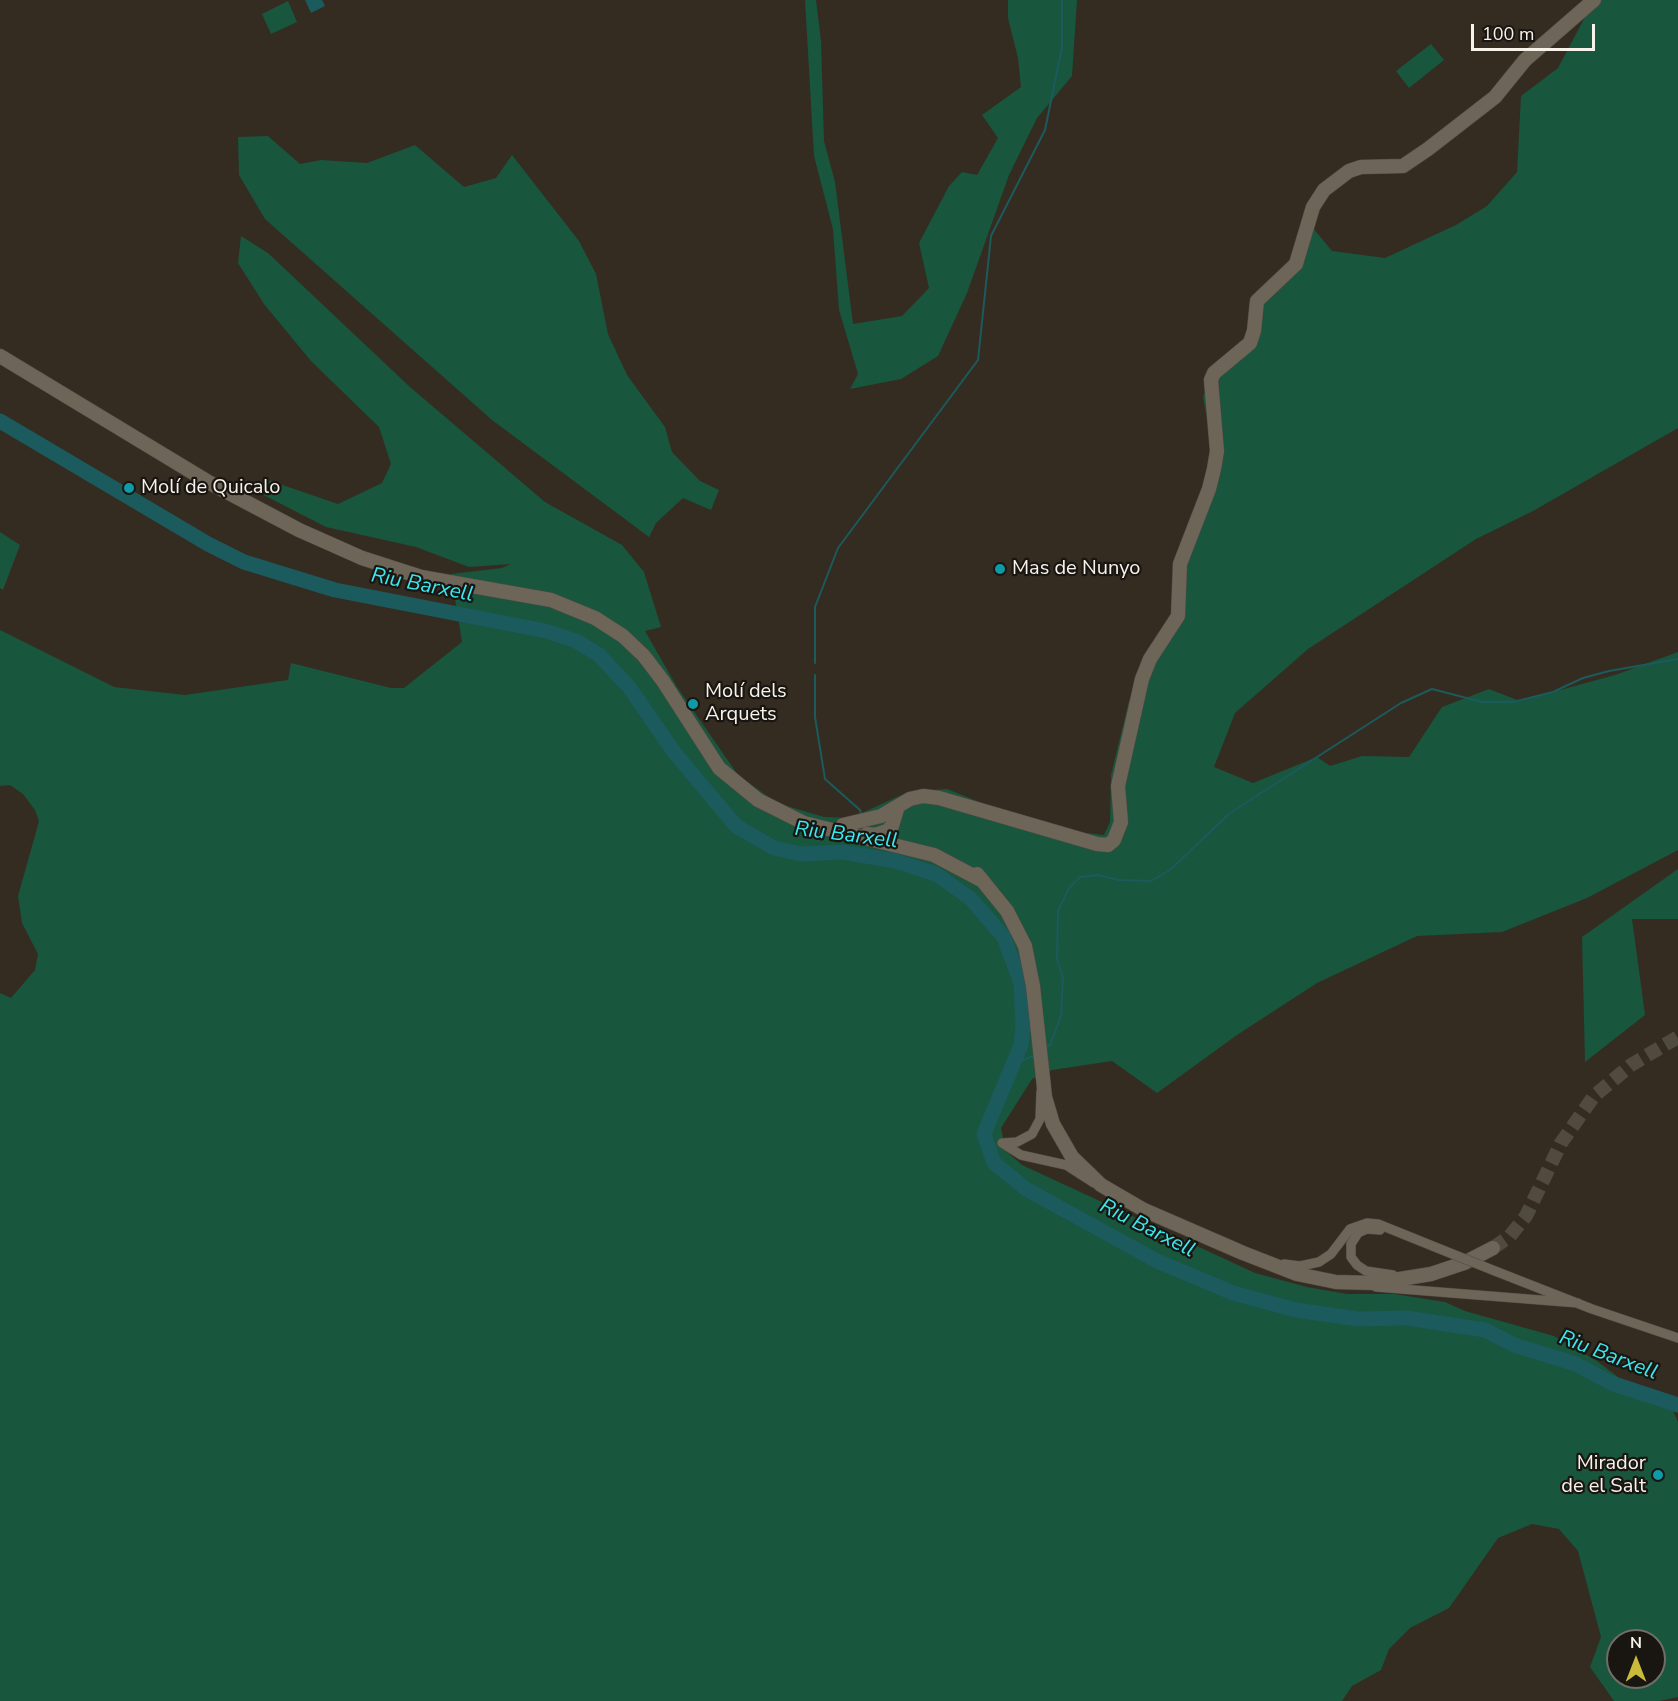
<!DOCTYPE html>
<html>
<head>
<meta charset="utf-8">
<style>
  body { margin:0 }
  #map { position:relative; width:1678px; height:1701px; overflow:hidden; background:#342c21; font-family:"Nunito Sans",sans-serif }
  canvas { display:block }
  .north { position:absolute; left:1606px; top:1629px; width:60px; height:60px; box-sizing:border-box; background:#191510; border:2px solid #726d67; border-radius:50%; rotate:0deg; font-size:16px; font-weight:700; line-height:24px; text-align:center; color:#f7f2ea }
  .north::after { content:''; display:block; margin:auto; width:21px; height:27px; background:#c9ba3a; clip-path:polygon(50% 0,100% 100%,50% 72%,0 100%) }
  .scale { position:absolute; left:1471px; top:24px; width:124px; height:27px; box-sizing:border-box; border:3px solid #f7f2ea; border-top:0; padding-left:8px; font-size:18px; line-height:21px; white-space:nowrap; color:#f7f2ea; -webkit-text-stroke:4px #191510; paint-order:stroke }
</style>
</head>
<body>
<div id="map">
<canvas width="1678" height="1701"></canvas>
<div class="north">N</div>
<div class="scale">100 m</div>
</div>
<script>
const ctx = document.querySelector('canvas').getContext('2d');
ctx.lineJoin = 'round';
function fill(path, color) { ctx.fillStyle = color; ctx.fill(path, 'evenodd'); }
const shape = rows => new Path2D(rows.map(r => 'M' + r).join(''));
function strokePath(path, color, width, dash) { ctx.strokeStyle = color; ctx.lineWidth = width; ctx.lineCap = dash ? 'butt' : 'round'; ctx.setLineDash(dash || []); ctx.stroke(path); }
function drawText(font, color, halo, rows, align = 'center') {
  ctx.font = font + ' "Nunito Sans",sans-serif'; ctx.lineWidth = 4.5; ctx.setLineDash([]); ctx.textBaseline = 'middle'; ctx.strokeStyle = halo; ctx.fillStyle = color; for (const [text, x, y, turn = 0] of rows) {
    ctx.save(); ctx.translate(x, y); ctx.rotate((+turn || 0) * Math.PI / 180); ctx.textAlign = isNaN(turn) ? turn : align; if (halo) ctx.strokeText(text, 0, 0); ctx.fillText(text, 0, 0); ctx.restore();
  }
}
fill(shape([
  [805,0,816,0,821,41,824,141,835,182,853,324,902,316,929,288,919,243,949,186,962,172,977,175,998,138,982,115,1021,87,1018,58,1008,18,1008,0,1077,0,1072,76,1037,118,1009,175,967,293,938,356,901,379,850,389,858,374,839,310,833,229,814,156],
  [1594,0,1678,0,1678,428,1533,511,1476,539,1308,649,1235,713,1214,767,1253,783,1317,757,1330,766,1362,756,1409,757,1442,707,1489,689,1520,701,1615,675,1678,652,1678,850,1587,898,1502,932,1417,936,1317,983,1237,1035,1157,1093,1112,1061,1052,1070,1032,1079,1001,1128,1006,1151,1022,1165,1255,1273,1307,1287,1347,1294,1394,1294,1445,1302,1465,1311,1554,1336,1597,1361,1635,1390,1672,1408,1678,1422,1678,1697,1659,1701,1614,1701,1590,1667,1601,1637,1578,1551,1559,1529,1532,1524,1498,1538,1449,1608,1410,1628,1389,1649,1381,1670,1352,1686,1342,1701,0,1701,0,993,11,998,35,970,38,954,22,923,18,896,39,821,35,810,23,794,10,785,0,786,0,630,114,687,185,695,288,680,291,663,391,688,404,688,462,642,451,574,502,568,511,564,469,567,416,547,326,527,252,489,265,479,338,504,382,483,391,464,379,427,311,361,264,304,238,263,241,236,268,253,410,387,545,502,622,545,644,572,661,627,645,631,677,687,738,775,777,803,824,817,851,818,910,791,947,789,1012,815,1078,832,1104,835,1110,822,1111,775,1129,701,1151,644,1168,626,1174,602,1175,568,1206,476,1212,445,1203,397,1215,363,1242,342,1264,285,1288,264,1303,216,1332,251,1385,258,1456,225,1487,206,1517,172,1521,96,1558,68],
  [1618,1641,1654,1641,1654,1677,1618,1677],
  [288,1,297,22,271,34,262,14],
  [1431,44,1444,60,1409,88,1396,71],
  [268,136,300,164,321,160,367,163,415,145,464,187,496,178,512,155,579,241,596,274,608,334,627,375,665,427,672,452,700,481,719,490,711,510,683,498,656,523,649,537,492,420,265,219,239,175,238,137],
  [0,532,20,545,3,590,0,588],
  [1678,869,1678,919,1632,919,1645,1015,1585,1062,1582,937]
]), '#18563e');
fill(shape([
  [305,0,322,0,325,6,311,13]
]), '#1b5a5d');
strokePath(shape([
  [815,663,815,607,838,548,978,360,991,236,1045,130,1062,47,1062,0],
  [815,675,815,717,825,779,860,810,861,814],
  [864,844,865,856],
  [1047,1047,1050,1045,1061,1016,1063,978,1057,959,1058,911,1069,888,1080,877,1098,875,1119,880,1151,881,1170,870,1230,813,1401,703,1432,689,1482,702,1513,702,1553,692,1583,678,1609,671,1678,659],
  [1015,1064,1033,1056]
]), '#1b5a5d', 2);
strokePath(shape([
  [0,421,208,544,244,562,335,590,546,631,576,641,599,655,629,687,674,752,736,826,774,848,801,854,843,852,895,861,936,874,971,899,1004,937,1021,984,1023,1026,1021,1045,984,1134,994,1163,1026,1189,1157,1261,1233,1293,1296,1310,1358,1319,1407,1318,1485,1330,1514,1345,1576,1364,1611,1383,1678,1405]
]), '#1b5a5d', 15);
strokePath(shape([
  [1493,1248,1510,1236,1526,1216,1561,1143,1594,1096,1631,1065,1678,1037]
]), '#514a3f', 14, [14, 7]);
const street = shape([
  [1002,1143,1021,1155,1066,1165,1094,1183],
  [1002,1143,1017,1142,1032,1134,1040,1119,1041,1092],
  [1380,1230,1367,1229,1358,1233,1351,1244,1351,1257,1357,1265,1366,1271,1393,1275],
  [1284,1264,1300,1266,1319,1262,1331,1254,1350,1229,1367,1223,1378,1224,1445,1251],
  [1495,1271,1592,1309,1678,1338],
  [1376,1287,1578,1303]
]);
const secondary = shape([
  [0,356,210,483,299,530,362,558,421,577,551,600,595,618,623,636,644,656,663,681,719,768,758,800,804,823,934,855,983,881],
  [843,825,881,816,910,799,923,796,939,798,1097,844,1108,845,1114,840,1121,822,1118,786,1142,679,1150,659,1178,616,1180,564,1209,489,1214,469,1217,451,1211,380,1214,373,1250,343,1254,331,1257,301,1296,264,1313,207,1324,190,1349,171,1361,167,1403,166,1428,149,1495,97,1525,60,1594,0],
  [867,834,875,835,887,831,892,826,898,806],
  [977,874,1007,911,1025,946,1033,986,1045,1097,1053,1124,1072,1157,1101,1185,1144,1210,1243,1253,1297,1274,1336,1282,1375,1283,1431,1274,1464,1263,1493,1248]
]);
strokePath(street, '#514a40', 10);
strokePath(secondary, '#514a40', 15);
strokePath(street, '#6e6559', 9);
strokePath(secondary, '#6e6559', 14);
const streetBridge = shape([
  [1445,1251,1495,1271]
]);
strokePath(streetBridge, '#514a40', 10, []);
strokePath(streetBridge, '#6e6559', 9);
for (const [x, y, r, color] of [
  [129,488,6,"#0f9aa8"],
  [1000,569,6,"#0f9aa8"],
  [693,704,6,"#0f9aa8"],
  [1658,1475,6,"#0f9aa8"]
]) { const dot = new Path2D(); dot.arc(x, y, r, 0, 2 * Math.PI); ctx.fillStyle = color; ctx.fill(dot); strokePath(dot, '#191510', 2); }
drawText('20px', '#f7f2ea', '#191510', [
  ["Molí de Quicalo",141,488],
  ["Mas de Nunyo",1012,569],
  ["Molí dels",705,692],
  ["Arquets",705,715],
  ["Mirador",1646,1464,"right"],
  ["de el Salt",1646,1487,"right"]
], 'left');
drawText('italic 21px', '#39e9f0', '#191510', [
  ["Riu Barxell",422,586,11],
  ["Riu Barxell",846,836,7],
  ["Riu Barxell",1147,1229,27],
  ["Riu Barxell",1608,1356,21]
]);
</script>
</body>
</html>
